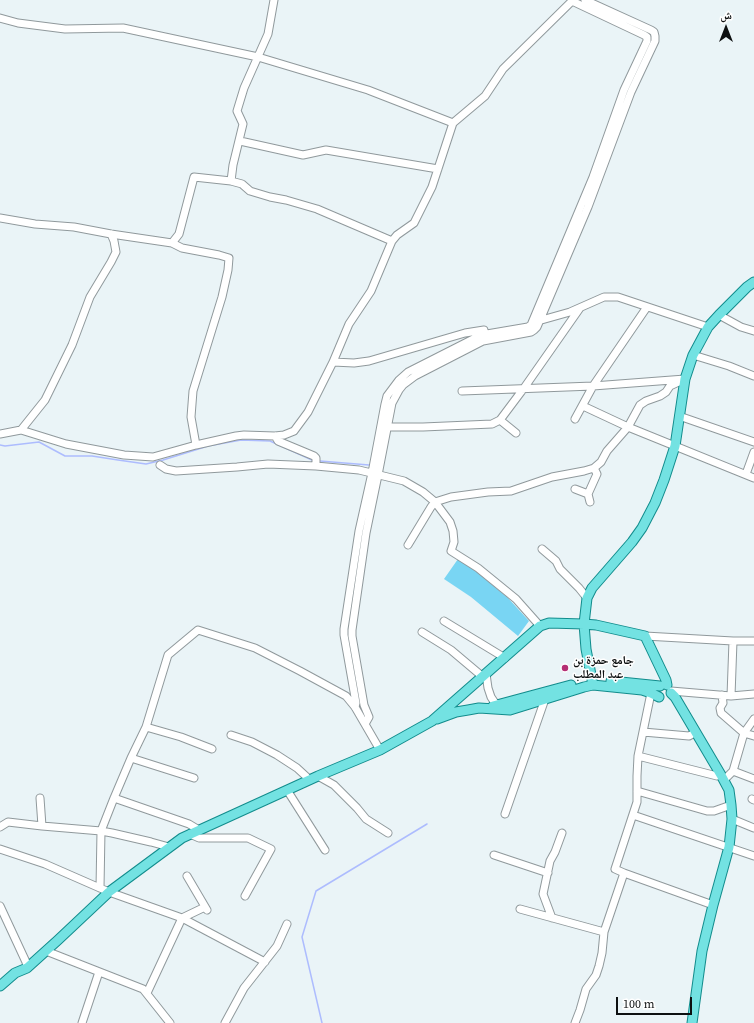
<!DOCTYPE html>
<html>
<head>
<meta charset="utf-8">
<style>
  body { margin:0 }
  #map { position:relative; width:754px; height:1023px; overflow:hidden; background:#eaf4f7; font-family:"Source Serif 4","Noto Naskh Arabic",serif }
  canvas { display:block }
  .north { position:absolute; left:706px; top:8px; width:40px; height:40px; -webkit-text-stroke:3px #fff; paint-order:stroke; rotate:0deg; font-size:11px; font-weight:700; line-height:16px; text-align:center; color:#0d1011 }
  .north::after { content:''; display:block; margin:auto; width:14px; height:18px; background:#0d1011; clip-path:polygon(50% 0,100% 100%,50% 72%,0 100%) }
  .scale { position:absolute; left:616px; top:997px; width:76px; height:18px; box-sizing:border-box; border:2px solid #0d1011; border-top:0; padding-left:5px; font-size:12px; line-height:14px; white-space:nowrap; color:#0d1011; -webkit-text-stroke:3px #fff; paint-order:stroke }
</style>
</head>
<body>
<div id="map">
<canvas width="754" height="1023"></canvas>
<div class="north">ش</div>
<div class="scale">100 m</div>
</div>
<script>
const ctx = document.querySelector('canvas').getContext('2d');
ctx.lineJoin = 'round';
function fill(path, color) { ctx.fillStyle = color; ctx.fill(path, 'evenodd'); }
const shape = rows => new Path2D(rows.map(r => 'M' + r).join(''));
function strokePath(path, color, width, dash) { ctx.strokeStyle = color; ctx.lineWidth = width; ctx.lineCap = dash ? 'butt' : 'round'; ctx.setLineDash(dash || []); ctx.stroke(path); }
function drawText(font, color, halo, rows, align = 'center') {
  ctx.font = font + ' "Source Serif 4","Noto Naskh Arabic",serif'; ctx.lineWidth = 3; ctx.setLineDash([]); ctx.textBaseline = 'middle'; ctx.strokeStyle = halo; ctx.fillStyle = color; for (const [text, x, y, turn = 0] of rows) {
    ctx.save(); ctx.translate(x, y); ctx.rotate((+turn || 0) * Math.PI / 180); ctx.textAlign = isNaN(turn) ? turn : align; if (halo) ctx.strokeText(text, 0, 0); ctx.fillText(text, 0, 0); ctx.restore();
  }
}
fill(shape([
  [458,559,477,572,508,598,529,621,518,636,471,597,444,579]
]), '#79d5f3');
strokePath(shape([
  [631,25,647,32,652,37,651,41],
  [634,77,645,54],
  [623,103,628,90],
  [389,402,392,394],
  [0,445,5,446,39,442,65,456,92,456,118,460,146,464,163,460,208,446,241,440,270,441,312,460],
  [320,461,369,465],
  [357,569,348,633,361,707,363,713],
  [322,1023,302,937,316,891,427,824]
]), '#adbcfe', 1.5);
const minor = shape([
  [0,18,18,23,65,29,123,28,258,57,368,90,453,123,485,96,503,69,573,0],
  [240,141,303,155,326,150,438,169],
  [231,181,242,184,250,191,270,197,286,200,317,209,392,241],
  [0,218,35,224,74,227,111,234,172,243,179,234,194,177,231,181,233,165,243,124,237,111,244,88,268,34,274,0],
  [172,243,182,248,219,255,229,258,228,270,222,297,193,391,191,417,196,445],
  [719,315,741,327,754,331],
  [538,321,570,312,604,297,618,297,708,327],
  [693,355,729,366,754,376],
  [333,362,349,324,371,291,392,241,397,235,414,223,432,187,453,123],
  [583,406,628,427,754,478],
  [679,416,754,442],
  [575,419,593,386,647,307],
  [500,420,516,433],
  [387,427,423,427,492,424,500,420,524,388,580,308],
  [21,430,45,400,72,345,90,297,111,262,116,252,114,241,111,234],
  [0,434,21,430,66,444,124,455,153,457,196,445,236,436,244,435,275,436,284,435,294,431,308,412,333,362,354,363,369,361,465,333,484,330],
  [275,436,278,441,314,456,316,458,316,466],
  [160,465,166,469,176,471,237,467,268,464,316,466,359,470,404,481,423,492,435,502,450,522,453,531,454,542,451,551,478,568,516,599,540,626],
  [746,474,754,452],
  [575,489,588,494],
  [590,502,588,494,597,474,594,468],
  [408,545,431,507,435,502,451,497,488,492,511,491,552,477,584,471,594,468,601,462,607,451,628,427,640,405,646,401,660,396,666,392,670,386,685,379,593,386,462,391],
  [542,549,556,561,560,569,579,588,587,598],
  [444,621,505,658],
  [422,632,451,650,483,677],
  [645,636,733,641,754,641],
  [486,674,488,688,491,697,495,703,500,705],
  [671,691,731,696,754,694],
  [722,695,723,703,720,708,721,713,744,733,754,736],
  [731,696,733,641],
  [355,707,356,703,344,635,344,629,359,531,372,473,385,404,387,396,399,380,408,372,481,335,528,327,531,325,593,177,624,90,647,41,647,37,644,35,572,1],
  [365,724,369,717,364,705,352,636,352,630,366,533,378,475,392,403,399,390,403,385,415,376,483,341,531,332,534,330,537,327,588,207,631,92,655,41,655,36,654,32,651,30,585,0],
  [146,727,181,737,212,749],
  [643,732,689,736,696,732],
  [231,735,252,742,277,755,297,768,310,780],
  [638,756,717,776,721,775],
  [131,758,194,778],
  [733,771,754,779],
  [318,776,334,785,357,808,366,819,388,833],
  [724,780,733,771,744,733,754,719],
  [287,790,325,850],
  [637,791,707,811,714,811,731,805],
  [40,798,42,826],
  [114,798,189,824,199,830],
  [752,799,754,800],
  [505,814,545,699],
  [633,815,754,856],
  [732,819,754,828],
  [0,827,8,822,42,826,101,831,112,833,151,842,169,847],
  [190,834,199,838,248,838,271,849,245,896],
  [0,849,45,864,109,892,182,918,265,962],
  [494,855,548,873],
  [624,873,615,869,637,802,637,776,638,756,651,693],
  [187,876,207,910],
  [100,888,101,831,114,798,131,758,146,727,168,655,198,630,255,648,300,671,346,696,355,707,380,750],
  [0,906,26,962,27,968],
  [520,909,604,932],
  [552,918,543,894,550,861,555,852,562,833],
  [46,951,143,989,170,1023],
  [147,993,182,918,205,907],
  [82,1023,99,972],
  [225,1023,244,988,277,946,287,924],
  [575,1023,580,1010,586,989,596,975,599,966,602,953,604,932,624,873,713,905]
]);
const major = shape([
  [611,681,660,686],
  [593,685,586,649,584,624,587,598,592,588,632,542,642,528,655,503,664,480,675,446,685,379,693,355,708,327,719,315,747,287,754,282],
  [671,693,675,697,721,775,729,790,731,805,732,819,729,847,713,905,702,951,692,1023],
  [493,706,571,685],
  [437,719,456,712,468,710,479,708,510,710,584,687,593,685,642,690,651,693,659,697],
  [0,986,15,973,27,968,58,940,109,892,182,838,318,776,380,750,432,721,540,626,549,623,584,624,596,625,645,636,666,680,667,685]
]);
strokePath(minor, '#90999c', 9);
strokePath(major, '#128c8c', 11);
strokePath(minor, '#fff', 7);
strokePath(major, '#73e2e2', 9);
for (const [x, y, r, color] of [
  [565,668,4,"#b42e73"]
]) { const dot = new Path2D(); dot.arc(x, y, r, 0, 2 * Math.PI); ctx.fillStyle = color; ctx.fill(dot); strokePath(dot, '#fff', 1.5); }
drawText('bold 12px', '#0d1011', '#fff', [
  ["جامع حمزة بن",573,661],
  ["عبد المطلب",573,675]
], 'left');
</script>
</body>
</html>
